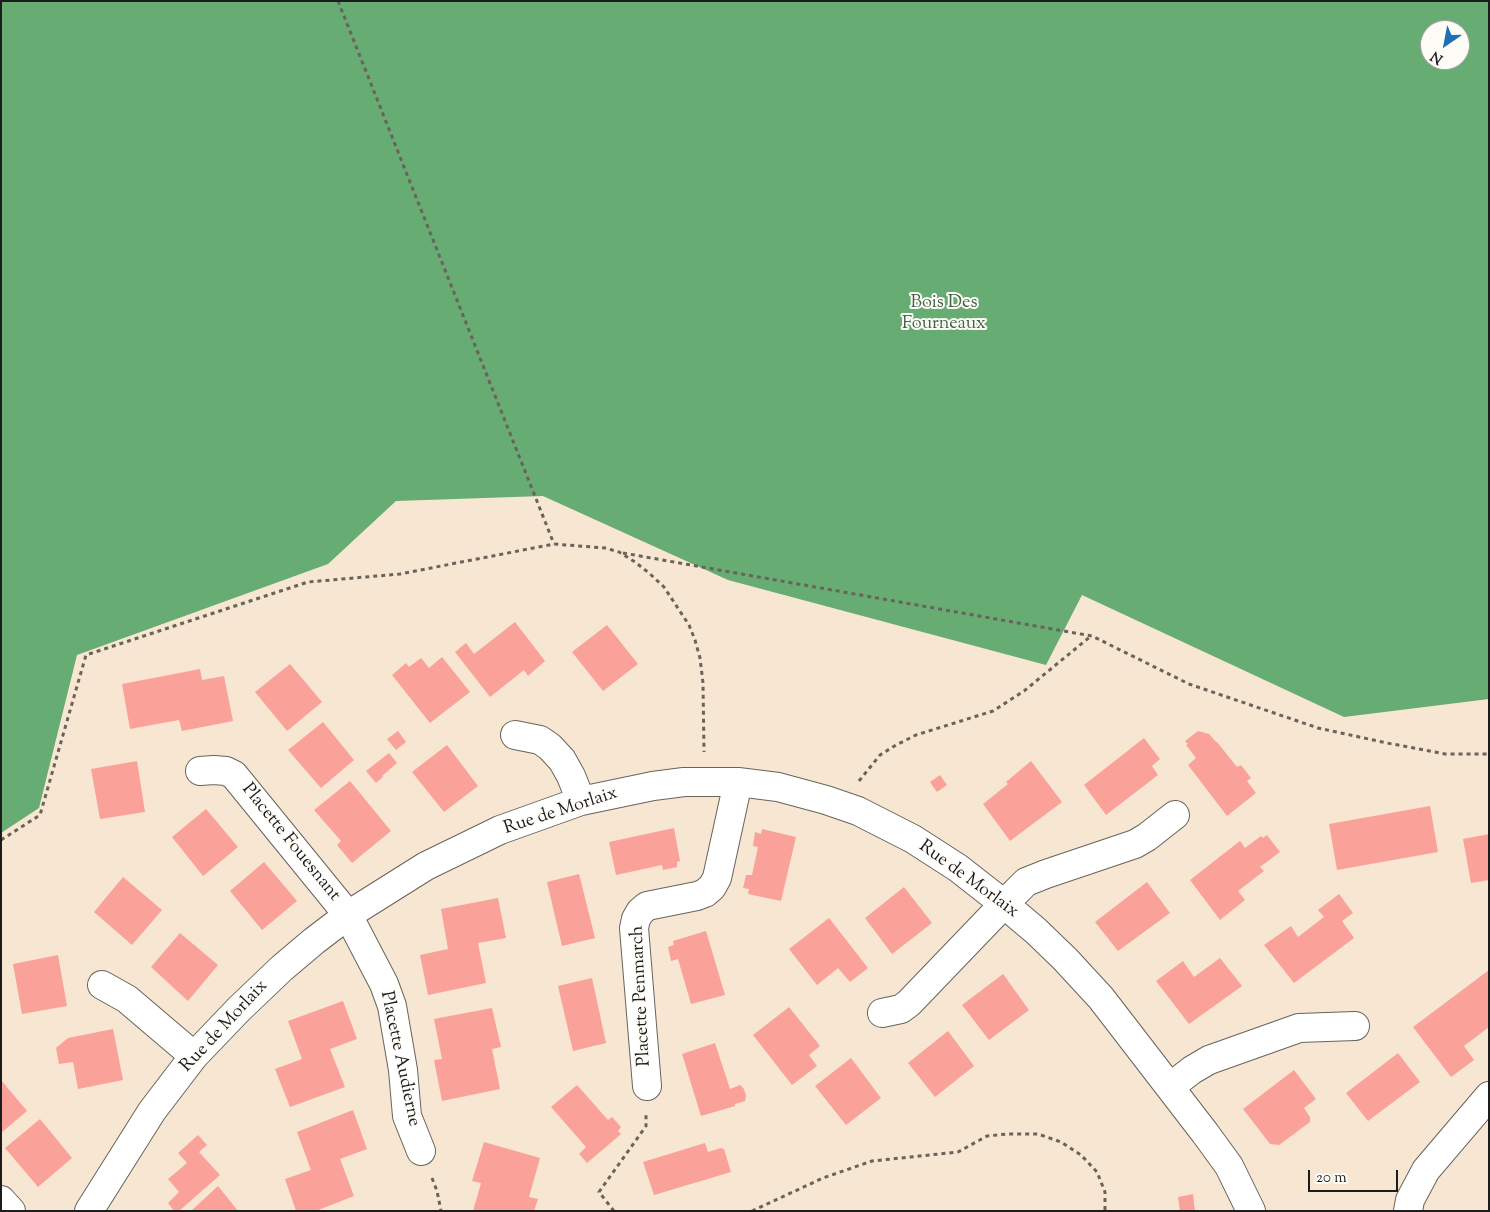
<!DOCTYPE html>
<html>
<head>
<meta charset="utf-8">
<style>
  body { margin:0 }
  #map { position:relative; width:1490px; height:1212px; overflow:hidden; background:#f7e6d1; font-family:"Sorts Mill Goudy",serif }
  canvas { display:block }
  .frame { position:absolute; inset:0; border:2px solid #1c1c1c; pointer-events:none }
  .north { position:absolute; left:1420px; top:20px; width:50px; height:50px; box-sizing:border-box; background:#fdfcf7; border:1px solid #a3a29f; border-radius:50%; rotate:213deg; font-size:14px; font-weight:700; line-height:20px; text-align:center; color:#1c1c1c }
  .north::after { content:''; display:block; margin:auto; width:18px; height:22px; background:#1f6fb2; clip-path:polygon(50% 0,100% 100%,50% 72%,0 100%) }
  .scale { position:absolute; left:1308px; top:1170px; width:90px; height:22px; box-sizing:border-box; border:2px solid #1c1c1c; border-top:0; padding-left:6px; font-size:15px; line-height:18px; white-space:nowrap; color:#1c1c1c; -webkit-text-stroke:4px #fdfcf7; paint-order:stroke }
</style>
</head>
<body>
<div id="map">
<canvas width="1490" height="1212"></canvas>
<div class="frame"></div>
<div class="north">N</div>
<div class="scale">20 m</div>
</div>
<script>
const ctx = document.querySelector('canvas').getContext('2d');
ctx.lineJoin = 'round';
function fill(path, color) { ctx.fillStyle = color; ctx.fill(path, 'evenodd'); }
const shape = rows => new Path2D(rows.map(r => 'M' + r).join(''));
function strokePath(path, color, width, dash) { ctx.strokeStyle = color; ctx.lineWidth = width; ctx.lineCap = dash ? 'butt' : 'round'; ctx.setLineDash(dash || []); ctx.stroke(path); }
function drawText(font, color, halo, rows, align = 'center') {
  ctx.font = font + ' "Sorts Mill Goudy",serif'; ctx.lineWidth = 4; ctx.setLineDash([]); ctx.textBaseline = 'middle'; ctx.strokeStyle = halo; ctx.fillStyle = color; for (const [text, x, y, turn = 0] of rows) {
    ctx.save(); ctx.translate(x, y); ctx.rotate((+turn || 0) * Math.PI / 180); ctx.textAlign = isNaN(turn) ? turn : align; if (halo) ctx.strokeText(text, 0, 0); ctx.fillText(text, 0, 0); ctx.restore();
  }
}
fill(shape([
  [1,1,1489,1,1489,699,1344,717,1082,595,1046,665,728,580,543,496,396,501,328,564,77,655,39,808,1,833],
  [1430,30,1460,30,1460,60,1430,60]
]), '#66ac73');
fill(shape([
  [515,622,545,661,528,676,524,670,490,697,455,652,466,643,474,654],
  [607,625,638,664,603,691,572,652],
  [442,657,470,692,430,723,392,675,406,663,409,667,421,658,429,668],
  [290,664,322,702,287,731,255,692],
  [200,669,202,680,224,676,233,721,182,731,179,720,130,729,122,684],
  [323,722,354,760,321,788,288,750],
  [398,731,406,742,396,750,387,739],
  [1198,731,1209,734,1216,742,1217,742,1237,767,1241,765,1251,778,1247,781,1256,793,1227,816,1188,765,1196,758,1186,745,1188,744,1185,741],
  [1144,738,1160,759,1152,766,1158,775,1106,815,1084,785],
  [447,745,478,786,444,812,412,772],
  [389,753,397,763,382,776,383,777,376,783,366,771],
  [137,761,145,812,100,819,91,769],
  [1031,761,1062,802,1010,841,983,804,1008,784,1006,782],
  [940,775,947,785,937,792,930,782],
  [350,781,391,831,352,863,337,845,341,841,314,810],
  [1430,806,1438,852,1337,870,1329,824],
  [206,809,238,847,203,876,172,837],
  [674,828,680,861,677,862,677,867,663,870,662,865,616,875,609,842],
  [762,829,796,837,781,901,748,894,749,889,743,888,746,875,752,875,758,847,753,846,755,832,761,834],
  [1489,834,1489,880,1471,883,1463,839],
  [1267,835,1280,852,1260,867,1264,871,1238,891,1245,900,1220,920,1190,880,1240,841,1245,848,1261,836,1263,838],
  [264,862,297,901,262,930,230,891],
  [579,874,595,938,562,946,547,882],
  [123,877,162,910,132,945,94,912],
  [1147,882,1170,913,1118,951,1095,922],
  [904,887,932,923,892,954,865,918],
  [1339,894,1353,913,1342,921,1354,938,1294,983,1264,945,1291,926,1298,937,1324,917,1318,910],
  [498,898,506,938,478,943,486,983,428,995,420,955,448,949,441,909],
  [829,918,868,968,850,982,838,968,817,985,789,949],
  [706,931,725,995,691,1004,678,959,671,961,668,947,674,945,673,941],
  [180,933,218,965,188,1001,151,967],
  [58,955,67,1006,22,1014,13,964],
  [1220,958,1242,986,1189,1024,1156,981,1183,961,1194,977],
  [1489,970,1489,1027,1464,1046,1474,1060,1451,1077,1413,1027],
  [1003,974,1029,1010,989,1040,962,1005],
  [592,978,606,1043,573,1051,558,986],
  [343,1001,357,1039,330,1049,345,1087,290,1107,275,1069,302,1059,288,1021],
  [789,1007,820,1046,809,1055,817,1066,792,1085,753,1035],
  [492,1008,501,1047,492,1049,500,1089,442,1101,434,1060,442,1059,434,1019],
  [113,1029,123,1080,78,1089,73,1062,59,1064,56,1048,68,1038],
  [948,1031,974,1066,935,1097,908,1063],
  [715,1043,730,1089,740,1085,744,1089,746,1096,745,1101,735,1104,735,1106,701,1116,682,1054],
  [1398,1053,1420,1082,1368,1121,1346,1093],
  [851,1058,881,1098,846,1125,815,1086],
  [1294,1070,1316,1099,1304,1108,1310,1117,1310,1122,1279,1145,1270,1144,1243,1109],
  [1,1080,27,1111,1,1133],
  [577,1085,608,1120,612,1117,621,1127,618,1131,621,1134,587,1163,579,1154,586,1147,551,1107],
  [353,1110,367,1149,340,1159,354,1196,316,1211,296,1211,285,1179,311,1170,297,1132],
  [40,1119,72,1158,38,1187,5,1148],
  [198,1135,207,1145,199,1152,220,1175,179,1211,174,1211,168,1203,179,1192,168,1179,187,1163,178,1153],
  [484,1142,540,1158,529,1197,538,1199,534,1211,473,1211,481,1183,472,1181],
  [705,1143,708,1152,721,1148,724,1149,731,1172,654,1195,643,1162],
  [218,1186,238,1211,191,1211],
  [1193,1194,1195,1211,1180,1211,1178,1197]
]), '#faa29a');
const minor = shape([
  [515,735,540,740,550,747,562,760,571,776,581,801],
  [200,771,214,770,226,771,234,775,348,915,384,984,392,1006,403,1070,407,1116,421,1151],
  [102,985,127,999,194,1056],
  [882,1013,901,1009,909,1003,1004,904,1026,882,1046,874,1135,844,1147,837,1175,815],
  [647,1086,634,928,636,919,640,912,647,906,697,896,705,893,712,887,717,878,738,782],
  [1170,1087,1192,1070,1209,1060,1299,1028,1355,1026],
  [1,1200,11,1211],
  [89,1211,152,1111,194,1056,239,1009,282,968,314,941,348,915,426,866,500,830,581,801,653,786,684,782,738,782,778,787,826,800,858,811,913,839,958,868,1004,904,1036,931,1065,959,1101,998,1205,1133,1229,1166,1251,1211],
  [1408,1211,1410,1200,1426,1170,1489,1096]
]);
strokePath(minor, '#69635b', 30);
strokePath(shape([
  [338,1,554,544],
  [623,553,1092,636,1189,684,1318,728,1387,743,1445,754,1489,754],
  [859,781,880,755,896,745,916,735,993,711,1024,691,1091,636],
  [1,840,40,815,86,655,308,582,400,574,554,544,605,548,619,552,635,562,649,573,664,587,689,625,695,640,700,658,703,683,704,752],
  [432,1178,437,1191,441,1211],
  [614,1211,599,1192,646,1126,646,1114],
  [752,1211,823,1178,872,1161,958,1152,987,1136,1007,1134,1038,1134,1061,1142,1081,1155,1097,1172,1105,1192,1105,1211]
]), '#69635b', 3, [4, 4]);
strokePath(minor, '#fff', 28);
drawText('18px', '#436146', '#fdfcf7', [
  ["Bois Des",944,304],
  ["Fourneaux",944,325]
]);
drawText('18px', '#1c1c1c', '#fdfcf7', [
  ["Rue de Morlaix",561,812,-18],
  ["Placette Fouesnant",290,843,51],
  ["Rue de Morlaix",968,880,36],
  ["Placette Penmarch",642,996,-93],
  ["Rue de Morlaix",225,1027,-47],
  ["Placette Audierne",399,1059,78]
]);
</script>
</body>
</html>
